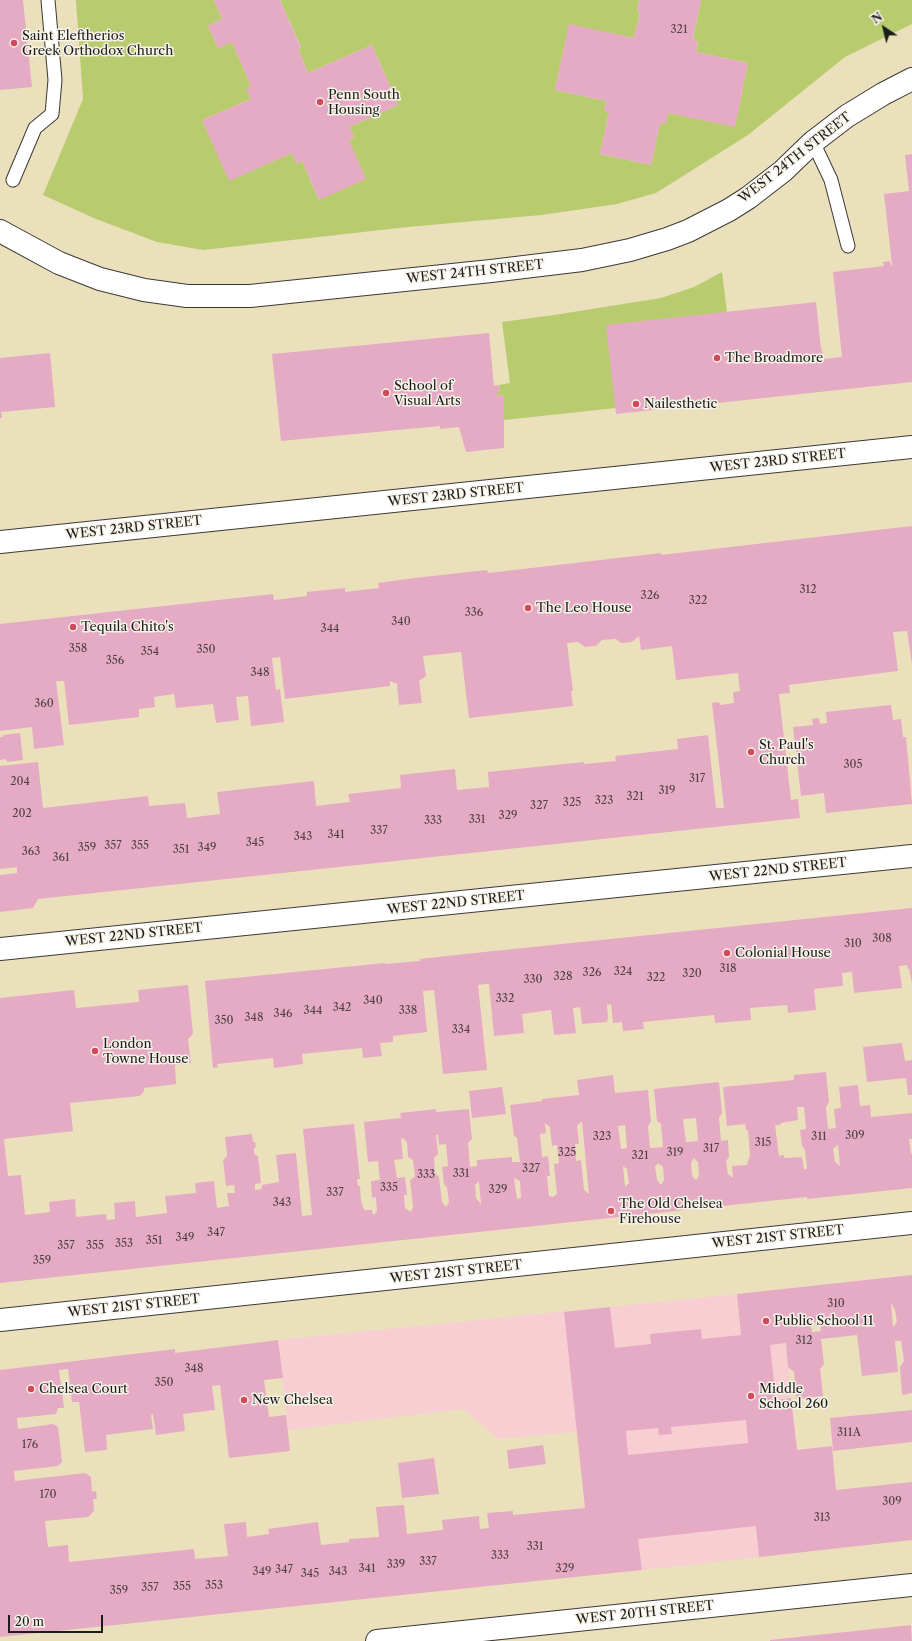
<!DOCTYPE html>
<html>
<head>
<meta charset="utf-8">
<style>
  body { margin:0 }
  #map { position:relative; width:912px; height:1641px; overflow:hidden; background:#ebe0bc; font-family:"Libre Caslon Text",serif }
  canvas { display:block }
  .north { position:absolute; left:864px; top:8px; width:40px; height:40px; -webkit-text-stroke:3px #f7f3e8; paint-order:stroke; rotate:325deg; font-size:11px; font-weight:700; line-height:16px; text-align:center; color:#1c1c1c }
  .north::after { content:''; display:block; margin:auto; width:14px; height:18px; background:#1c1c1c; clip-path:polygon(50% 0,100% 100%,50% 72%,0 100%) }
  .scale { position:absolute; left:8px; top:1615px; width:95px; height:18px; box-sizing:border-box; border:2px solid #1c1c1c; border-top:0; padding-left:5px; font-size:12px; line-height:14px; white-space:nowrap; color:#1c1c1c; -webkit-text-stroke:3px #f7f3e8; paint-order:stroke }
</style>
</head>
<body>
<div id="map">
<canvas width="912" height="1641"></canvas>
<div class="north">N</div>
<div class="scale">20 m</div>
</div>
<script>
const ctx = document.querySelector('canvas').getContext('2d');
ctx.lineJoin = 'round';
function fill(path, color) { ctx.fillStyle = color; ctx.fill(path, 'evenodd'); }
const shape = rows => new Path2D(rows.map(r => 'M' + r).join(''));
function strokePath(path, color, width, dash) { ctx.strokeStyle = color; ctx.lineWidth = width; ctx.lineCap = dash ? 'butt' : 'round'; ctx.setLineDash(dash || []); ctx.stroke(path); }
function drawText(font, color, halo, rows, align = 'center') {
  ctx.font = font + ' "Libre Caslon Text",serif'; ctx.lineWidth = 3; ctx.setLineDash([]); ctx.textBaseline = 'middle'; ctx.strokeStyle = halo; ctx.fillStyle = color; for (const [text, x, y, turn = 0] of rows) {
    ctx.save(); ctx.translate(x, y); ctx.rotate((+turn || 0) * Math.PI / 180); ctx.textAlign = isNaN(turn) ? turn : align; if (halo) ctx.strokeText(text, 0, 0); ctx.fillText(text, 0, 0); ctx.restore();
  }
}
fill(shape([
  [780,1290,808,1552,642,1570,585,1508,577,1432,498,1439,463,1409,288,1430,278,1340]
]), '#f7cfd2');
fill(shape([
  [76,0,214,0,222,19,208,26,218,48,232,42,251,86,251,99,202,120,230,180,292,153,296,163,302,161,319,200,349,140,354,137,349,127,398,105,372,45,308,73,298,49,301,47,280,0,639,0,637,12,640,13,634,38,569,25,555,90,606,101,604,111,609,112,600,154,651,165,660,123,668,113,735,126,748,63,696,52,698,42,693,40,701,0,912,0,912,24,845,57,748,135,656,193,617,204,542,215,408,227,203,250,157,242,96,219,43,195,83,99],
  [722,272,727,312,616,408,504,420,504,395,497,396,497,392,500,391,499,385,510,383,502,322,554,315,661,298,694,287]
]), '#b8cc6f');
fill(shape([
  [0,0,23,0,32,87,0,90],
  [214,0,280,0,301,48,298,49,308,73,372,45,398,105,349,127,354,137,349,140,366,179,319,200,302,161,296,163,292,153,229,181,202,120,251,99,246,88,251,86,232,42,218,48,208,26,222,19],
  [639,0,701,0,693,40,698,41,696,52,748,63,735,127,668,113,666,124,660,123,651,165,600,154,609,112,604,111,606,101,555,90,569,24,634,38,640,13,637,12],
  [912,154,912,382,616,414,606,325,816,302,821,349,822,349,823,359,842,357,833,272,884,266,883,262,890,261,891,266,892,265,884,194,909,191,905,155],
  [489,333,494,386,499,385,500,391,497,392,497,396,504,395,504,448,466,452,459,427,440,429,440,426,281,441,272,354],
  [50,353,55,407,1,412,2,418,0,418,0,358],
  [912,526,912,664,907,631,893,632,898,671,789,685,790,693,779,694,791,800,798,799,800,818,38,899,33,908,0,912,0,875,17,873,17,867,0,869,0,766,38,762,43,808,148,796,149,806,185,803,187,818,220,814,217,792,314,781,316,806,350,802,348,794,401,788,400,775,455,769,457,790,489,787,488,772,584,762,584,764,616,761,615,756,678,749,677,739,708,735,716,808,724,808,712,703,719,702,720,705,734,703,733,692,740,691,738,673,676,680,672,646,641,650,639,636,632,642,621,643,616,639,602,640,596,646,585,647,578,642,567,643,573,691,571,691,573,706,469,718,461,652,423,656,426,676,419,681,422,703,399,705,397,684,390,681,390,686,285,699,280,657,272,658,276,690,280,689,284,722,251,726,248,696,236,697,239,720,216,723,213,704,176,708,174,694,154,697,155,707,139,709,139,717,69,725,64,681,56,681,64,745,34,749,32,727,0,731,0,624,273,594,274,600,307,596,307,592,345,588,345,592,379,588,378,583,414,578,487,570,488,573,661,553,661,555],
  [891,705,893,720,901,719,903,737,906,737,912,804,826,813,824,793,801,796,793,727,813,725,812,719,819,718,820,724,827,723,826,712],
  [20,733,23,760,7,762,6,759,0,760,0,737,3,737,3,735],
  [912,908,912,983,909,969,908,969,907,965,899,966,902,988,854,993,852,972,842,973,843,986,814,989,816,1010,788,1013,787,1005,750,1008,751,1020,715,1023,714,1015,643,1022,644,1029,623,1031,622,1022,613,1023,611,1004,607,1005,608,1018,607,1022,582,1024,580,1007,573,1008,576,1033,554,1035,551,1010,522,1014,524,1033,494,1036,489,984,487,984,478,985,487,1070,443,1074,434,990,423,991,427,1032,393,1036,393,1042,380,1043,382,1056,363,1058,362,1048,302,1054,303,1064,274,1068,273,1058,217,1064,218,1067,213,1068,205,981,385,963,385,964,420,961,420,959,484,952],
  [188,985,193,1034,188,1039,191,1063,175,1065,176,1084,144,1088,144,1091,140,1096,70,1103,73,1131,4,1139,8,1176,21,1175,25,1215,50,1212,49,1202,75,1199,76,1217,106,1214,107,1220,115,1219,114,1203,135,1201,136,1217,167,1213,165,1196,196,1193,195,1183,214,1181,217,1208,229,1206,227,1193,235,1193,234,1185,226,1186,223,1160,227,1156,225,1137,252,1134,253,1142,255,1142,256,1147,254,1148,254,1154,258,1156,261,1183,255,1184,255,1190,262,1189,262,1185,279,1182,276,1155,296,1153,302,1216,312,1215,303,1129,354,1124,360,1179,357,1179,358,1186,360,1186,361,1201,364,1210,372,1210,373,1215,377,1212,376,1197,372,1198,371,1181,380,1180,378,1161,368,1162,364,1122,401,1118,400,1113,436,1109,436,1112,469,1109,472,1139,468,1143,470,1167,477,1166,477,1160,512,1157,512,1162,520,1162,517,1138,514,1136,510,1105,542,1101,542,1099,579,1095,577,1080,613,1075,615,1093,648,1090,651,1122,648,1126,650,1148,663,1147,661,1124,657,1121,654,1089,719,1082,722,1113,719,1118,721,1141,728,1140,729,1157,726,1161,728,1174,733,1178,732,1166,747,1165,750,1155,748,1130,746,1130,745,1124,727,1126,723,1087,794,1080,794,1075,826,1072,829,1102,826,1107,828,1129,836,1128,834,1109,841,1108,839,1087,858,1085,860,1106,870,1105,871,1117,912,1113,912,1139,909,1139,911,1154,912,1153,912,1188,807,1199,807,1197,0,1283,0,998,74,990,76,1008,139,1002,138,990],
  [797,1107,804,1107,806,1129,800,1130,802,1146,805,1150,807,1169,804,1169,802,1157,784,1158,784,1155,779,1156,775,1125,780,1125,781,1123,798,1120],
  [696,1118,698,1141,686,1142,683,1119],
  [582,1121,589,1194,584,1190,581,1160,576,1161,575,1144,579,1144,577,1126],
  [545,1123,550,1127,552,1146,557,1145,559,1163,554,1164,557,1194,553,1197,549,1196,547,1176,550,1176,548,1156,542,1157,540,1134,546,1133],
  [625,1125,627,1148,621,1149,618,1126],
  [436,1135,438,1135,439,1145,446,1144,448,1166,442,1167,444,1184,447,1188,449,1202,446,1207,442,1202,439,1177,435,1173,434,1158,438,1154],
  [403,1138,407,1142,408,1157,413,1160,415,1177,410,1180,413,1207,411,1212,405,1208,404,1195,407,1195,405,1177,397,1178,394,1160,403,1159,401,1139],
  [838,1145,840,1166,835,1162,833,1149],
  [694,1158,698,1162,699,1176,696,1180,692,1176,691,1163],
  [658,1163,663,1167,664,1180,661,1185,657,1180,655,1167],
  [623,1166,627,1169,629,1183,625,1187],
  [514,1178,520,1181,521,1198,517,1199],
  [479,1181,481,1204,476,1198,475,1185],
  [902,1043,905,1061,912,1060,912,1095,908,1095,906,1078,867,1082,863,1047],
  [502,1087,506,1114,472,1118,469,1091],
  [912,1275,912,1393,902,1395,900,1367,904,1361,901,1341,895,1341,898,1372,862,1376,857,1335,821,1339,824,1364,820,1369,823,1396,796,1399,794,1372,788,1367,786,1343,770,1345,776,1400,791,1398,797,1450,832,1446,836,1490,912,1482,912,1540,759,1557,756,1526,638,1539,642,1570,0,1637,0,1370,175,1349,175,1353,278,1340,283,1378,264,1380,269,1417,286,1415,290,1451,229,1458,220,1385,212,1386,215,1410,183,1414,185,1431,156,1435,153,1414,151,1415,153,1429,106,1435,107,1450,85,1452,79,1402,72,1402,68,1369,59,1370,64,1408,58,1408,56,1414,17,1418,18,1429,53,1424,58,1427,62,1462,58,1466,14,1471,15,1481,85,1473,91,1477,92,1492,96,1491,97,1499,93,1499,94,1511,88,1517,45,1521,48,1547,68,1545,69,1562,194,1549,195,1559,228,1556,224,1524,246,1522,247,1537,269,1534,268,1529,318,1522,321,1545,349,1542,349,1539,379,1537,376,1507,404,1505,407,1534,443,1530,442,1520,479,1516,480,1529,489,1528,487,1513,513,1511,513,1515,585,1508,564,1312,610,1307,615,1348,651,1344,650,1334,701,1329,702,1339,741,1335,737,1294],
  [891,1303,895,1310,897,1322,893,1327],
  [811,1323,820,1323,821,1331,812,1332],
  [746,1420,748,1443,628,1455,626,1431,658,1428,659,1435,672,1434,671,1427],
  [912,1410,912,1442,833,1451,830,1418],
  [543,1445,546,1464,509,1469,507,1450],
  [434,1458,439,1494,402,1498,398,1463],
  [911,1625,912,1641,770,1641,770,1640]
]), '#e6abc4');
const service = shape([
  [813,142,831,180,848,246],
  [13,180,35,128,52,114,55,80,48,0]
]);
const minor = shape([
  [0,231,59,263,100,279,144,290,187,296,250,296,491,271,582,260,630,250,667,239,688,231,729,210,748,198,783,171,813,142,847,116,883,94,912,79],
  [0,949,912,856],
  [0,1320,912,1223],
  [377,1641,912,1585]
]);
const secondary = shape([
  [0,542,912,447]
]);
strokePath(service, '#3b3934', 15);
strokePath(minor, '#3b3934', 24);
strokePath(secondary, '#3b3934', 24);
strokePath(service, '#fff', 13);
strokePath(minor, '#fff', 22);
strokePath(secondary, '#fff', 22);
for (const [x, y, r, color] of [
  [14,43,4,"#d1495b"],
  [320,102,4,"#d1495b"],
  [717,358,4,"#d1495b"],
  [386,393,4,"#d1495b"],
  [636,404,4,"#d1495b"],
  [528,608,4,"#d1495b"],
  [73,627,4,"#d1495b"],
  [751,752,4,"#d1495b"],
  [727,953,4,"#d1495b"],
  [95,1051,4,"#d1495b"],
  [611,1211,4,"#d1495b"],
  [766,1321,4,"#d1495b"],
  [31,1389,4,"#d1495b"],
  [751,1396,4,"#d1495b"],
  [244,1400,4,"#d1495b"]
]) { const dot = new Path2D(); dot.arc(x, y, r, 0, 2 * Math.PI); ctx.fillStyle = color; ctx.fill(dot); strokePath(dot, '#f7f3e8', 1.5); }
drawText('11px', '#4e4046', null, [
  ["321",679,30],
  ["312",808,590],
  ["326",650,596],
  ["322",698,601],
  ["336",474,613],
  ["340",401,622],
  ["344",330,629],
  ["358",78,649],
  ["350",206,650],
  ["354",150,652],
  ["356",115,661],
  ["348",260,673],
  ["360",44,704],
  ["305",853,765],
  ["317",697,779],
  ["204",20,782],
  ["319",667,791],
  ["321",635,797],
  ["323",604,801],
  ["325",572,803],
  ["327",539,806],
  ["202",22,814],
  ["329",508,816],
  ["331",477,820],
  ["333",433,821],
  ["337",379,831],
  ["341",336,835],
  ["343",303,837],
  ["345",255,843],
  ["357",113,846],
  ["355",140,846],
  ["359",87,848],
  ["349",207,848],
  ["351",181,850],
  ["363",31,852],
  ["361",61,858],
  ["308",882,939],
  ["310",853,944],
  ["318",728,969],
  ["324",623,972],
  ["326",592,973],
  ["320",692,974],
  ["328",563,977],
  ["322",656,978],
  ["330",533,980],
  ["332",505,999],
  ["340",373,1001],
  ["342",342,1008],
  ["344",313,1011],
  ["338",408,1011],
  ["346",283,1014],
  ["348",254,1018],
  ["350",224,1021],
  ["334",461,1030],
  ["309",855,1136],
  ["323",602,1137],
  ["311",819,1137],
  ["315",763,1143],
  ["317",711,1149],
  ["325",567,1153],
  ["319",675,1153],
  ["321",640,1156],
  ["327",531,1169],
  ["331",461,1174],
  ["333",426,1175],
  ["335",389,1188],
  ["329",498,1190],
  ["337",335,1193],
  ["343",282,1203],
  ["347",216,1233],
  ["349",185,1238],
  ["351",154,1241],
  ["353",124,1244],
  ["357",66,1246],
  ["355",95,1246],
  ["359",42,1261],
  ["310",836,1304],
  ["312",804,1341],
  ["348",194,1369],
  ["350",164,1383],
  ["311A",849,1433],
  ["176",30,1445],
  ["170",48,1495],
  ["309",892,1502],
  ["313",822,1518],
  ["331",535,1547],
  ["333",500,1556],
  ["337",428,1562],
  ["339",396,1565],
  ["341",367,1569],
  ["329",565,1569],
  ["347",284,1570],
  ["349",262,1572],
  ["343",338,1572],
  ["345",310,1574],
  ["353",214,1586],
  ["355",182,1587],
  ["357",150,1588],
  ["359",119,1591]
]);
drawText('13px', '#1c1c1c', '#f7f3e8', [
  ["Saint Eleftherios",22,36],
  ["Greek Orthodox Church",22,51],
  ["Penn South",328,95],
  ["Housing",328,110],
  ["The Broadmore",725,358],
  ["School of",394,386],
  ["Visual Arts",394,401],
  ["Nailesthetic",644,404],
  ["The Leo House",536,608],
  ["Tequila Chito's",81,627],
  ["St. Paul's",759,745],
  ["Church",759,760],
  ["Colonial House",735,953],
  ["London",103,1044],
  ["Towne House",103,1059],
  ["The Old Chelsea",619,1204],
  ["Firehouse",619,1219],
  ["Public School 11",774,1321],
  ["Chelsea Court",39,1389],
  ["Middle",759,1389],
  ["School 260",759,1404],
  ["New Chelsea",252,1400]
], 'left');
drawText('13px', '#1c1c1c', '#f7f3e8', [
  ["WEST 24TH STREET",795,158,-38],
  ["WEST 24TH STREET",475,272,-6],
  ["WEST 23RD STREET",778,461,-6],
  ["WEST 23RD STREET",456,495,-6],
  ["WEST 23RD STREET",134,528,-6],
  ["WEST 22ND STREET",778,870,-6],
  ["WEST 22ND STREET",456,903,-6],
  ["WEST 22ND STREET",134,935,-6],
  ["WEST 21ST STREET",778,1237,-6],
  ["WEST 21ST STREET",456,1272,-6],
  ["WEST 21ST STREET",134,1306,-6],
  ["WEST 20TH STREET",645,1613,-6]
]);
</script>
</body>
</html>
